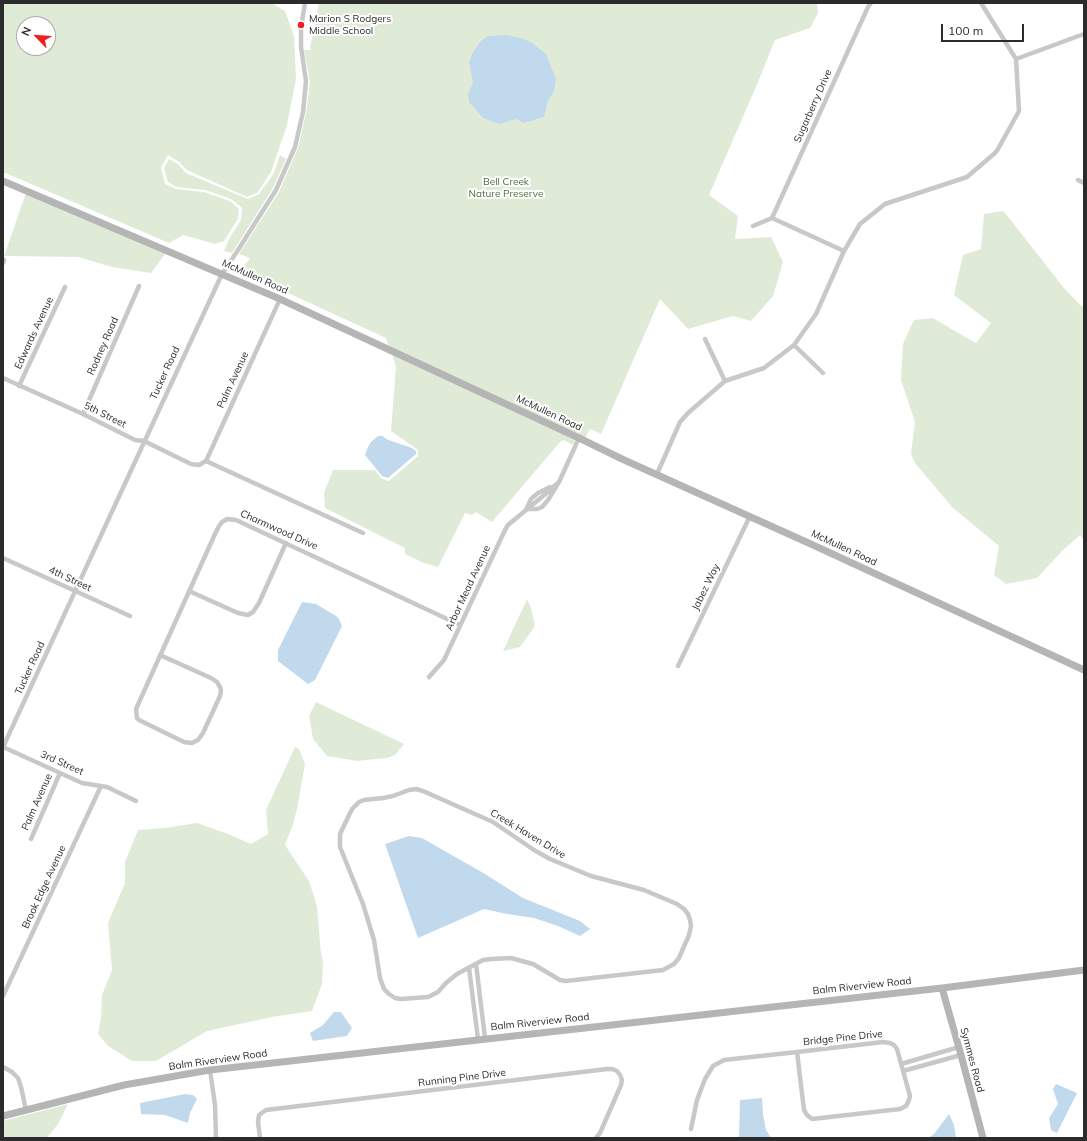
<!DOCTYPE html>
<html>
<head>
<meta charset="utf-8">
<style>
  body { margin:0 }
  #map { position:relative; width:1087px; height:1141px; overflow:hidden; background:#fff; font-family:Mulish,sans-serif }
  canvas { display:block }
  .frame { position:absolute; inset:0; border:4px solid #2b2b2b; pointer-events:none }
  .north { position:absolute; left:16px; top:16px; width:40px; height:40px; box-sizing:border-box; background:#fff; border:1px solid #aaa; border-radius:50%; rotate:295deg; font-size:11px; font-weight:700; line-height:16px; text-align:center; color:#2b2b2b }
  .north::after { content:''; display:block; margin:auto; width:14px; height:18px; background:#f21e20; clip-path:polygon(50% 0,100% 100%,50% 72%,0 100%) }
  .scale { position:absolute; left:941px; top:24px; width:83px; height:18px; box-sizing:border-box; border:2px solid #2b2b2b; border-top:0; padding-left:5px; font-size:12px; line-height:14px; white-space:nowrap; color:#2b2b2b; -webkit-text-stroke:3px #fff; paint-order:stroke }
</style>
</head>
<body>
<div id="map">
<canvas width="1087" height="1141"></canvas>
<div class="frame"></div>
<div class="north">N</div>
<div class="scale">100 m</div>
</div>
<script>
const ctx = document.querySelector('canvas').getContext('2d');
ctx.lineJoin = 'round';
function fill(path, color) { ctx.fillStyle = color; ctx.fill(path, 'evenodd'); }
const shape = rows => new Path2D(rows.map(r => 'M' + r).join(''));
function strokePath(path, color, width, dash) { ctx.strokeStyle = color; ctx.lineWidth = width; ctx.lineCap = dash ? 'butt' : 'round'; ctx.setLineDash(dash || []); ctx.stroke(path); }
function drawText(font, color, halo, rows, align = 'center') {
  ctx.font = font + ' Mulish,sans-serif'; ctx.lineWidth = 4; ctx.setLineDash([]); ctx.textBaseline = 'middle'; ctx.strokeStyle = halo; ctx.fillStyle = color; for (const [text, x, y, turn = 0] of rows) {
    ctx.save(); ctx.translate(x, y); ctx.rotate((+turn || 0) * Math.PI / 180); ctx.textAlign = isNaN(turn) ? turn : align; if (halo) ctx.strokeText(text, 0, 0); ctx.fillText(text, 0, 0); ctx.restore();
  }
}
fill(shape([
  [3,3,272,3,285,11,294,36,296,79,287,125,271,172,257,193,247,197,187,170,179,162,168,155,161,168,165,184,176,189,204,192,230,201,239,209,238,219,224,241,215,244,183,235,169,243,3,172],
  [24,24,48,24,48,48,24,48],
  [319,3,817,3,818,13,810,28,775,40,758,82,709,195,738,216,735,239,771,237,783,262,773,296,751,321,733,316,688,329,660,299,601,434,590,429,585,438,389,347,386,338,240,271,250,258,239,254,279,192,298,148,306,113,310,82,304,50,311,50,310,48],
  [280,155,286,159,273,188,232,253,224,251,230,237,241,220,242,209,241,207,231,199,205,190,176,187,168,182,164,168,169,159,178,164,186,173,248,199,259,194,274,173],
  [26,193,166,253,151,273,112,267,78,257,4,256],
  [1003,211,1009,218,1064,288,1080,305,1084,307,1084,540,1080,535,1062,551,1037,578,1006,584,994,575,999,546,952,507,915,463,911,454,915,422,901,380,903,344,914,320,933,318,953,330,976,343,991,323,954,295,963,255,981,249,984,214],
  [392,354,575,439,573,445,563,440,560,442,492,522,476,512,472,515,465,513,438,567,424,563,405,554,405,548,325,508,324,493,333,470,375,470,381,478,389,481,418,456,418,450,391,431,396,367],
  [527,599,531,608,535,626,520,647,503,651],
  [316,702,404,744,395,755,387,758,357,761,327,756,313,739,309,716],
  [295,747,299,749,305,764,297,809,293,824,285,845,309,881,317,906,321,954,323,960,322,984,312,1011,272,1017,207,1031,156,1061,132,1061,108,1046,98,1034,101,1018,102,995,112,970,108,923,125,883,125,862,138,830,165,828,197,823,228,834,251,844,268,834,266,810],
  [68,1104,58,1124,47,1138,3,1138,3,1121]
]), '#e0ebd7');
fill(shape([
  [506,35,520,38,531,42,546,54,556,79,554,91,548,101,544,117,524,123,516,119,499,124,483,118,469,102,468,94,473,83,469,62,473,52,481,41,488,36],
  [378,436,383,436,386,439,412,448,416,451,416,454,388,478,382,476,365,455,368,447,371,442],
  [302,602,316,604,336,616,339,619,342,626,315,680,308,684,278,661,278,650],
  [409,836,422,838,485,874,523,898,580,921,590,929,580,936,558,926,534,918,507,914,484,909,418,938,385,844],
  [334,1012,341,1012,352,1028,347,1036,313,1041,310,1033,323,1025],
  [1056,1084,1077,1093,1057,1133,1051,1130,1049,1118,1058,1104,1053,1089],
  [185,1094,193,1095,197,1099,190,1113,188,1123,165,1115,141,1114,140,1103],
  [762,1098,763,1114,766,1130,771,1138,739,1138,740,1100],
  [949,1114,954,1125,956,1138,928,1138,934,1134]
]), '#c1d9ed');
strokePath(shape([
  [1016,59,1084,34],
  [1078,180,1084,183],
  [772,218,868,7,871,3],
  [753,226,772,218,844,251],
  [3,263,4,260],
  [705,339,725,381],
  [794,345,823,373],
  [3,378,83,414,135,440,144,441,191,464,199,465,206,461,280,299],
  [19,386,65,287],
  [83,414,139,286],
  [206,461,363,533],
  [657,474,680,422,688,413,725,381,764,368,794,345,816,314,844,251,860,224,885,204,967,177,995,153,998,149,1019,111,1016,59,981,3],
  [527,508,531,499,538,493,550,487],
  [527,509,537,509,542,507,548,500,559,482,579,438],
  [3,558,130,616],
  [189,591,238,613,248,615,253,612,259,603,286,543],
  [160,655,211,678,217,682,220,687,221,690,220,696,203,733,198,740,192,743,184,742,139,720,137,718,136,709,215,534,219,526,222,522,227,519,236,520,460,625],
  [678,666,750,516],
  [429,677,444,660,505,530,508,525,543,496,559,482],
  [3,747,222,274,238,250,276,190,295,147,303,112,306,81,301,47,301,28,305,3],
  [3,747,82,783,107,787,136,801],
  [416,789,423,791,493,822,534,850,550,859,591,876,644,890,677,904,684,909,688,914,690,920,691,926,689,935,679,958,674,964,663,970,566,981,560,980,533,964,511,958,492,959,483,960,457,974,446,983,438,992,428,997,401,999,395,998,389,994,384,989,380,978,374,940,363,904,340,847,340,834,352,809,359,802,364,800,383,798,393,796,409,790,416,789],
  [31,839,60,773],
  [476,964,485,1038],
  [469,968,478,1039],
  [3,996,101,786],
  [901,1064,959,1047],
  [3,1067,12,1072,18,1078,21,1087,26,1110],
  [210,1070,215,1105,216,1138],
  [903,1071,961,1055],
  [691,1129,697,1100,705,1079,713,1066,724,1060,797,1052,883,1042,890,1043,894,1045,897,1049,910,1096,909,1100,906,1106,900,1109,812,1119,807,1115,804,1110,797,1052],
  [260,1138,258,1122,259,1115,266,1110,607,1069,612,1069,617,1071,620,1075,622,1080,621,1085,600,1133,596,1138]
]), '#c8c8c8', 4.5);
strokePath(shape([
  [3,181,280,299,579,438,622,459,813,545,1084,670],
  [942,988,961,1055,983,1138],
  [3,1116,124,1085,210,1070,942,988,1084,970]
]), '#b5b5b5', 7);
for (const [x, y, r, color] of [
  [301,25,4,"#f21e20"]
]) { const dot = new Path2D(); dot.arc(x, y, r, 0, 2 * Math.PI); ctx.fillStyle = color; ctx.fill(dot); strokePath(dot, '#fff', 1.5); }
drawText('10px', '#2b2b2b', '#fff', [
  ["Marion S Rodgers",309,19],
  ["Middle School",309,31]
], 'left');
drawText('10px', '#2b2b2b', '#fff', [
  ["Sugarberry Drive",813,106,-66],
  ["McMullen Road",255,277,24],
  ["Edwards Avenue",34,333,-65],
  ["Rodney Road",103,346,-66],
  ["Tucker Road",165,373,-65],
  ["Palm Avenue",233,380,-65],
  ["McMullen Road",549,413,25],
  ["5th Street",105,415,26],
  ["Charmwood Drive",279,530,24],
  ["McMullen Road",844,548,25],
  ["4th Street",70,579,25],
  ["Jabez Way",706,587,-64],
  ["Arbor Mead Avenue",468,588,-65],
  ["Tucker Road",30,668,-65],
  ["3rd Street",62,763,24],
  ["Palm Avenue",37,802,-66],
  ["Creek Haven Drive",528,834,31],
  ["Brook Edge Avenue",44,887,-65],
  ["Balm Riverview Road",862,986,-6],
  ["Balm Riverview Road",540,1022,-6],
  ["Bridge Pine Drive",843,1038,-6],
  ["Balm Riverview Road",218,1060,-8],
  ["Symmes Road",972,1060,75],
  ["Running Pine Drive",462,1078,-7]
]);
drawText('10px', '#4b6a36', '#fff', [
  ["Bell Creek",506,182],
  ["Nature Preserve",506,194]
]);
</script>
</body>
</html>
